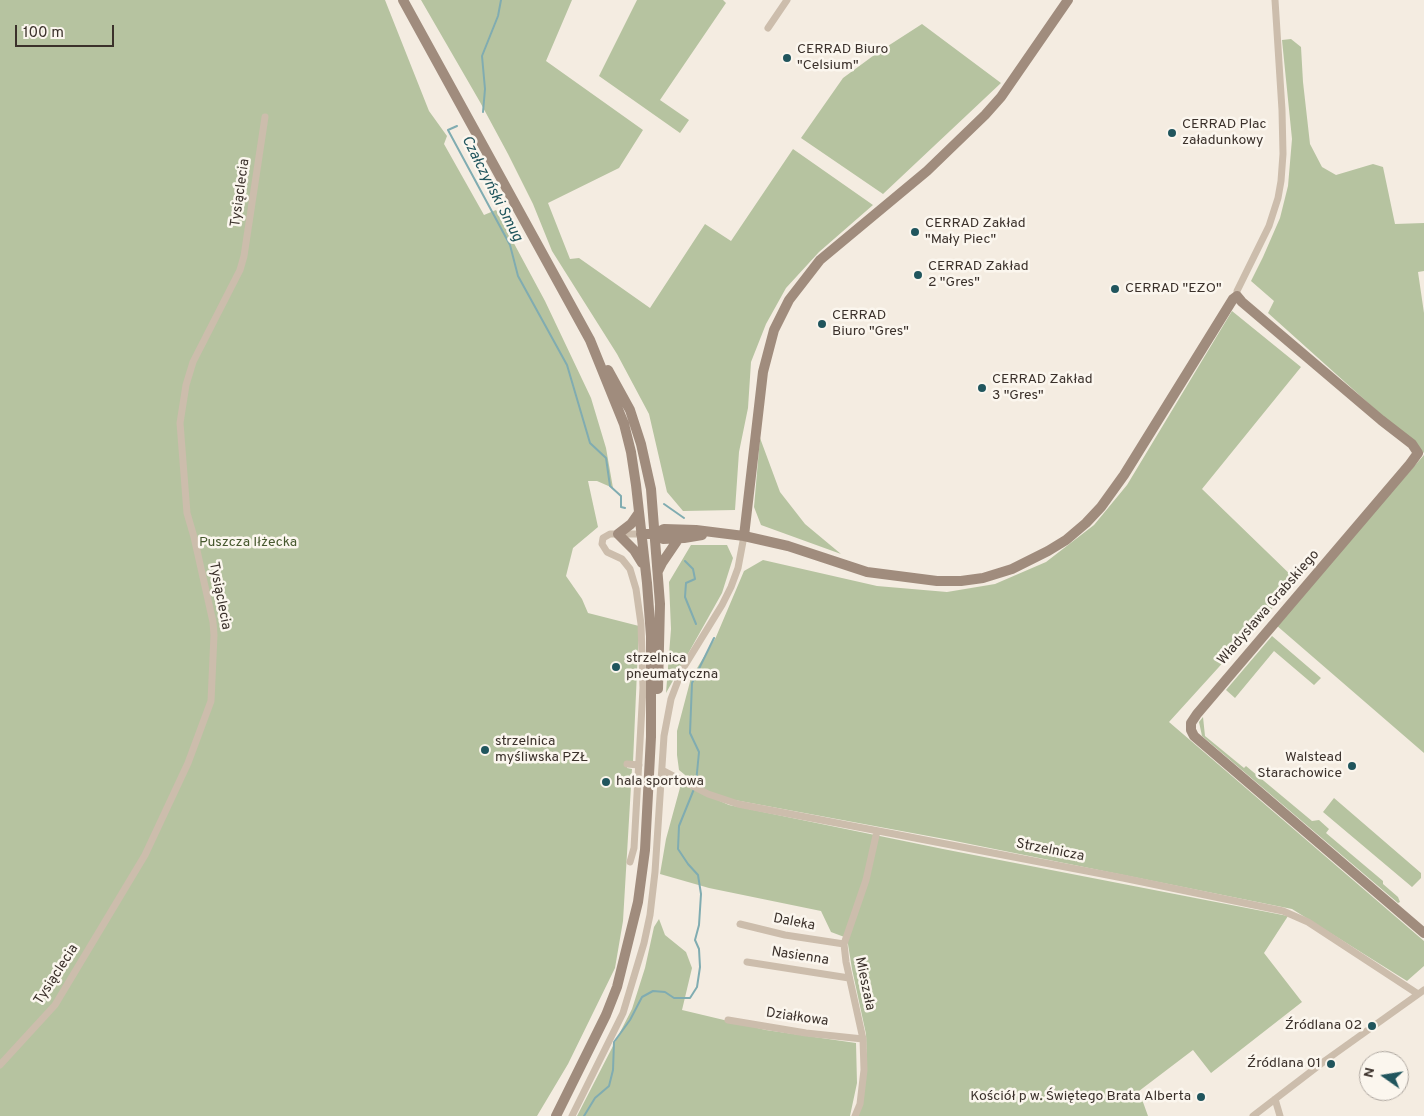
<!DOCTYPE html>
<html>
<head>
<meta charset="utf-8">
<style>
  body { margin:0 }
  #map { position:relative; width:1424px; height:1116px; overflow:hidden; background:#f4ece1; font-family:Overpass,sans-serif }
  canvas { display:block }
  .north { position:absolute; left:1359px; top:1051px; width:50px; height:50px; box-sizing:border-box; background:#fbf6ee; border:1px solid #aea7a0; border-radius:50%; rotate:283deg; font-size:14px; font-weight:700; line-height:20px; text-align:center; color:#3b312b }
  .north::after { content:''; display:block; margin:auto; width:18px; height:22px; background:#20555d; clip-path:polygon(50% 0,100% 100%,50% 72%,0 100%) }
  .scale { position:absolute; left:15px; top:25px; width:99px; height:22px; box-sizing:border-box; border:2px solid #3b312b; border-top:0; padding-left:6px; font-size:15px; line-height:18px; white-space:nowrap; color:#3b312b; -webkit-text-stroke:4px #fbf6ee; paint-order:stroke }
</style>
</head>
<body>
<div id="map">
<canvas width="1424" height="1116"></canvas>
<div class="north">N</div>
<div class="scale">100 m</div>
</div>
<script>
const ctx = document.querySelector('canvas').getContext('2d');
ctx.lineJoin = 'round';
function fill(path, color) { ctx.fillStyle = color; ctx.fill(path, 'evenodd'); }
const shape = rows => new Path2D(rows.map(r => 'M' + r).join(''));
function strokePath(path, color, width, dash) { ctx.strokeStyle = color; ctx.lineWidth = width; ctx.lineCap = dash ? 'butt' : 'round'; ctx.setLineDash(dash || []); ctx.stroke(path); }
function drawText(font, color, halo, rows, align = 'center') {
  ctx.font = font + ' Overpass,sans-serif'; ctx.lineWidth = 5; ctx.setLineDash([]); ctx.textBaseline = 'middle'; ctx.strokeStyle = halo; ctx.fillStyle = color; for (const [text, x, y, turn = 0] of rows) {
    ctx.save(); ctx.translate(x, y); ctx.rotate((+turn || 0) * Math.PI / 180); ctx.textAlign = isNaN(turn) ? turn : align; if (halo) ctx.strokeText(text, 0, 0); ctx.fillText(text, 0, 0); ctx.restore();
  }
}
fill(shape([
  [0,0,385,0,429,111,447,136,444,144,484,215,496,210,545,301,591,398,606,448,613,488,597,481,588,481,598,527,573,548,566,576,582,599,588,613,639,626,633,762,627,762,627,768,632,769,623,921,615,968,568,1064,537,1116,0,1116],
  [421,0,572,0,546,61,643,130,619,168,548,203,570,259,579,258,650,308,705,224,731,241,793,149,873,205,819,252,786,288,766,324,751,362,748,408,739,452,735,510,683,511,667,492,649,414,617,354,552,251,533,204,508,154,480,102],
  [637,0,723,0,726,3,660,100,689,120,680,133,599,76],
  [922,24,1001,83,883,194,801,138,843,78,877,53],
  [1291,39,1301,47,1303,82,1310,144,1322,167,1336,175,1373,164,1383,167,1395,224,1424,223,1424,271,1418,272,1424,313,1424,453,1268,313,1274,301,1251,281,1263,257,1280,218,1288,186,1292,139,1282,40],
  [1232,311,1301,367,1202,489,1297,581,1169,722,1424,941,1424,966,1407,981,1292,909,950,840,729,799,702,789,679,770,677,755,677,731,691,678,716,637,744,571,763,560,877,586,947,592,995,584,1046,562,1094,525,1127,485],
  [760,438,780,492,805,524,841,554,761,525,754,507],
  [1424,455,1424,753,1276,625],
  [691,545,727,545,733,558,722,593,666,693,671,629,669,582],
  [1272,636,1321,678,1314,685,1274,651,1235,698,1226,690],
  [1203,717,1205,736,1244,768,1246,766,1312,821,1319,820,1329,829,1326,833,1383,881,1383,884,1398,897,1400,902,1398,903,1202,736,1199,722],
  [681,784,729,805,943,849,1288,916,1264,953,1302,1002,1211,1073,1193,1050,1139,1091,1148,1116,858,1116,867,1066,866,1034,852,969,847,938,831,932,821,911,709,888,660,874,666,839],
  [1334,798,1421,873,1421,878,1412,887,1323,812],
  [659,919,665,935,686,952,692,968,682,1010,766,1030,856,1043,857,1083,850,1116,577,1116,632,1009,645,968,654,927]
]), '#b6c3a0');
strokePath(shape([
  [483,112,485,89,482,56,498,16,501,0],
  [457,126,448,130,510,245,518,276,567,365,590,443,606,458,610,486,621,496,621,507,625,508],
  [664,504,684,518],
  [685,561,693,569,695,579,686,583,685,597,696,624],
  [696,783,699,752,690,733,692,683,714,638],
  [584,1116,595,1098,609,1086,613,1070,614,1042,630,1020,642,997,653,991,665,992,674,998,690,998,697,987,700,967,699,949,695,940,699,925,701,894,698,875,688,864,678,849,679,826,694,789]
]), '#80acb1', 2);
strokePath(shape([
  [768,28,787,0],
  [1237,296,1237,291,1269,226,1278,198,1281,181,1283,154,1282,110,1275,0],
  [627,764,639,765],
  [662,770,708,794,738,804,1123,878,1283,911,1308,922,1418,994],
  [630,862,634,848,643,688,641,624,636,589,630,569,622,559,607,552,602,544,603,538,610,534,641,534],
  [740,924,785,935,844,944],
  [747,962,849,978],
  [728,1020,806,1033,863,1039],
  [0,1065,55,1005,145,855,188,763,211,701,214,635,213,622,194,537,187,513,180,423,186,385,193,362,240,270,244,256,265,117],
  [1275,1099,1280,1116],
  [572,1116,623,1013,644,943,650,915,655,872,664,736,671,699,682,670,722,605,731,587,738,568,744,536],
  [855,1116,860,1104,864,1070,863,1039,846,962,844,944,866,880,877,831],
  [1253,1116,1326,1060,1424,990]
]), '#ccbdac', 7);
strokePath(shape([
  [403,0,590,340,624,424,631,452,636,485,647,583,651,636,651,737,645,850,638,902,617,987,606,1015,556,1116],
  [608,370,630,410,641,444,651,489,660,604,658,689],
  [638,514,631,524,618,534,634,550,642,563],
  [641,534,654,534,664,529,696,530,744,536,788,546,867,572,937,581,961,581,983,578,1012,569,1048,551,1066,540,1086,523,1101,507,1124,475,1233,299,1237,296,1242,302,1381,420,1412,444,1418,453,1410,464,1197,714,1191,723,1191,730,1194,736,1424,933],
  [654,534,663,539,684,538,702,535],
  [744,536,763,372,774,330,789,300,820,260,927,171,985,115,1001,97,1068,0],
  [658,571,662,563,679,538]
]), '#a08c7d', 10);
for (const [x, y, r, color] of [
  [787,58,5,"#20555d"],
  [1172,133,5,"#20555d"],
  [915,232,5,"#20555d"],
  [918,275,5,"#20555d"],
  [1115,289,5,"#20555d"],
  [822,324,5,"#20555d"],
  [982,388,5,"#20555d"],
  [616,667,5,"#20555d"],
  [485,750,5,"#20555d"],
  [1352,766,5,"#20555d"],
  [606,782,5,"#20555d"],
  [1372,1026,5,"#20555d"],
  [1331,1064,5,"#20555d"],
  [1201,1097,5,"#20555d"]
]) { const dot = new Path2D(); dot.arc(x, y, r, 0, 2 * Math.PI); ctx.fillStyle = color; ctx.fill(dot); strokePath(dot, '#fbf6ee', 2); }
drawText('14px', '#3b312b', '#fbf6ee', [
  ["CERRAD Biuro",797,50],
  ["\"Celsium\"",797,66],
  ["CERRAD Plac",1182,125],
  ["załadunkowy",1182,141],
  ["CERRAD Zakład",925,224],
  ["\"Mały Piec\"",925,240],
  ["CERRAD Zakład",928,267],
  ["2 \"Gres\"",928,283],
  ["CERRAD \"EZO\"",1125,289],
  ["CERRAD",832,316],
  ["Biuro \"Gres\"",832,332],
  ["CERRAD Zakład",992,380],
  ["3 \"Gres\"",992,396],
  ["strzelnica",626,659],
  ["pneumatyczna",626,675],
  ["strzelnica",495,742],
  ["myśliwska PZŁ",495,758],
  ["Walstead",1342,758,"right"],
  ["Starachowice",1342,774,"right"],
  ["hala sportowa",616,782],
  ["Źródlana 02",1362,1026,"right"],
  ["Źródlana 01",1321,1064,"right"],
  ["Kościół p w. Świętego Brata Alberta",1191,1097,"right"]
], 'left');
drawText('14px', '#3b312b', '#fbf6ee', [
  ["Tysiąclecia",241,193,-82],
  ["Tysiąclecia",219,596,79],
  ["Władysława Grabskiego",1269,608,-49],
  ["Strzelnicza",1050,851,11],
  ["Daleka",794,923,11],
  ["Nasienna",800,957,9],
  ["Tysiąclecia",57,975,-57],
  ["Mieszała",864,984,78],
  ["Działkowa",797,1018,8]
]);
drawText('14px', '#47592f', '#fbf6ee', [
  ["Puszcza Iłżecka",248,543]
]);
drawText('italic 15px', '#20555d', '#fbf6ee', [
  ["Czałczyński Smug",491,189,63]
]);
</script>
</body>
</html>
